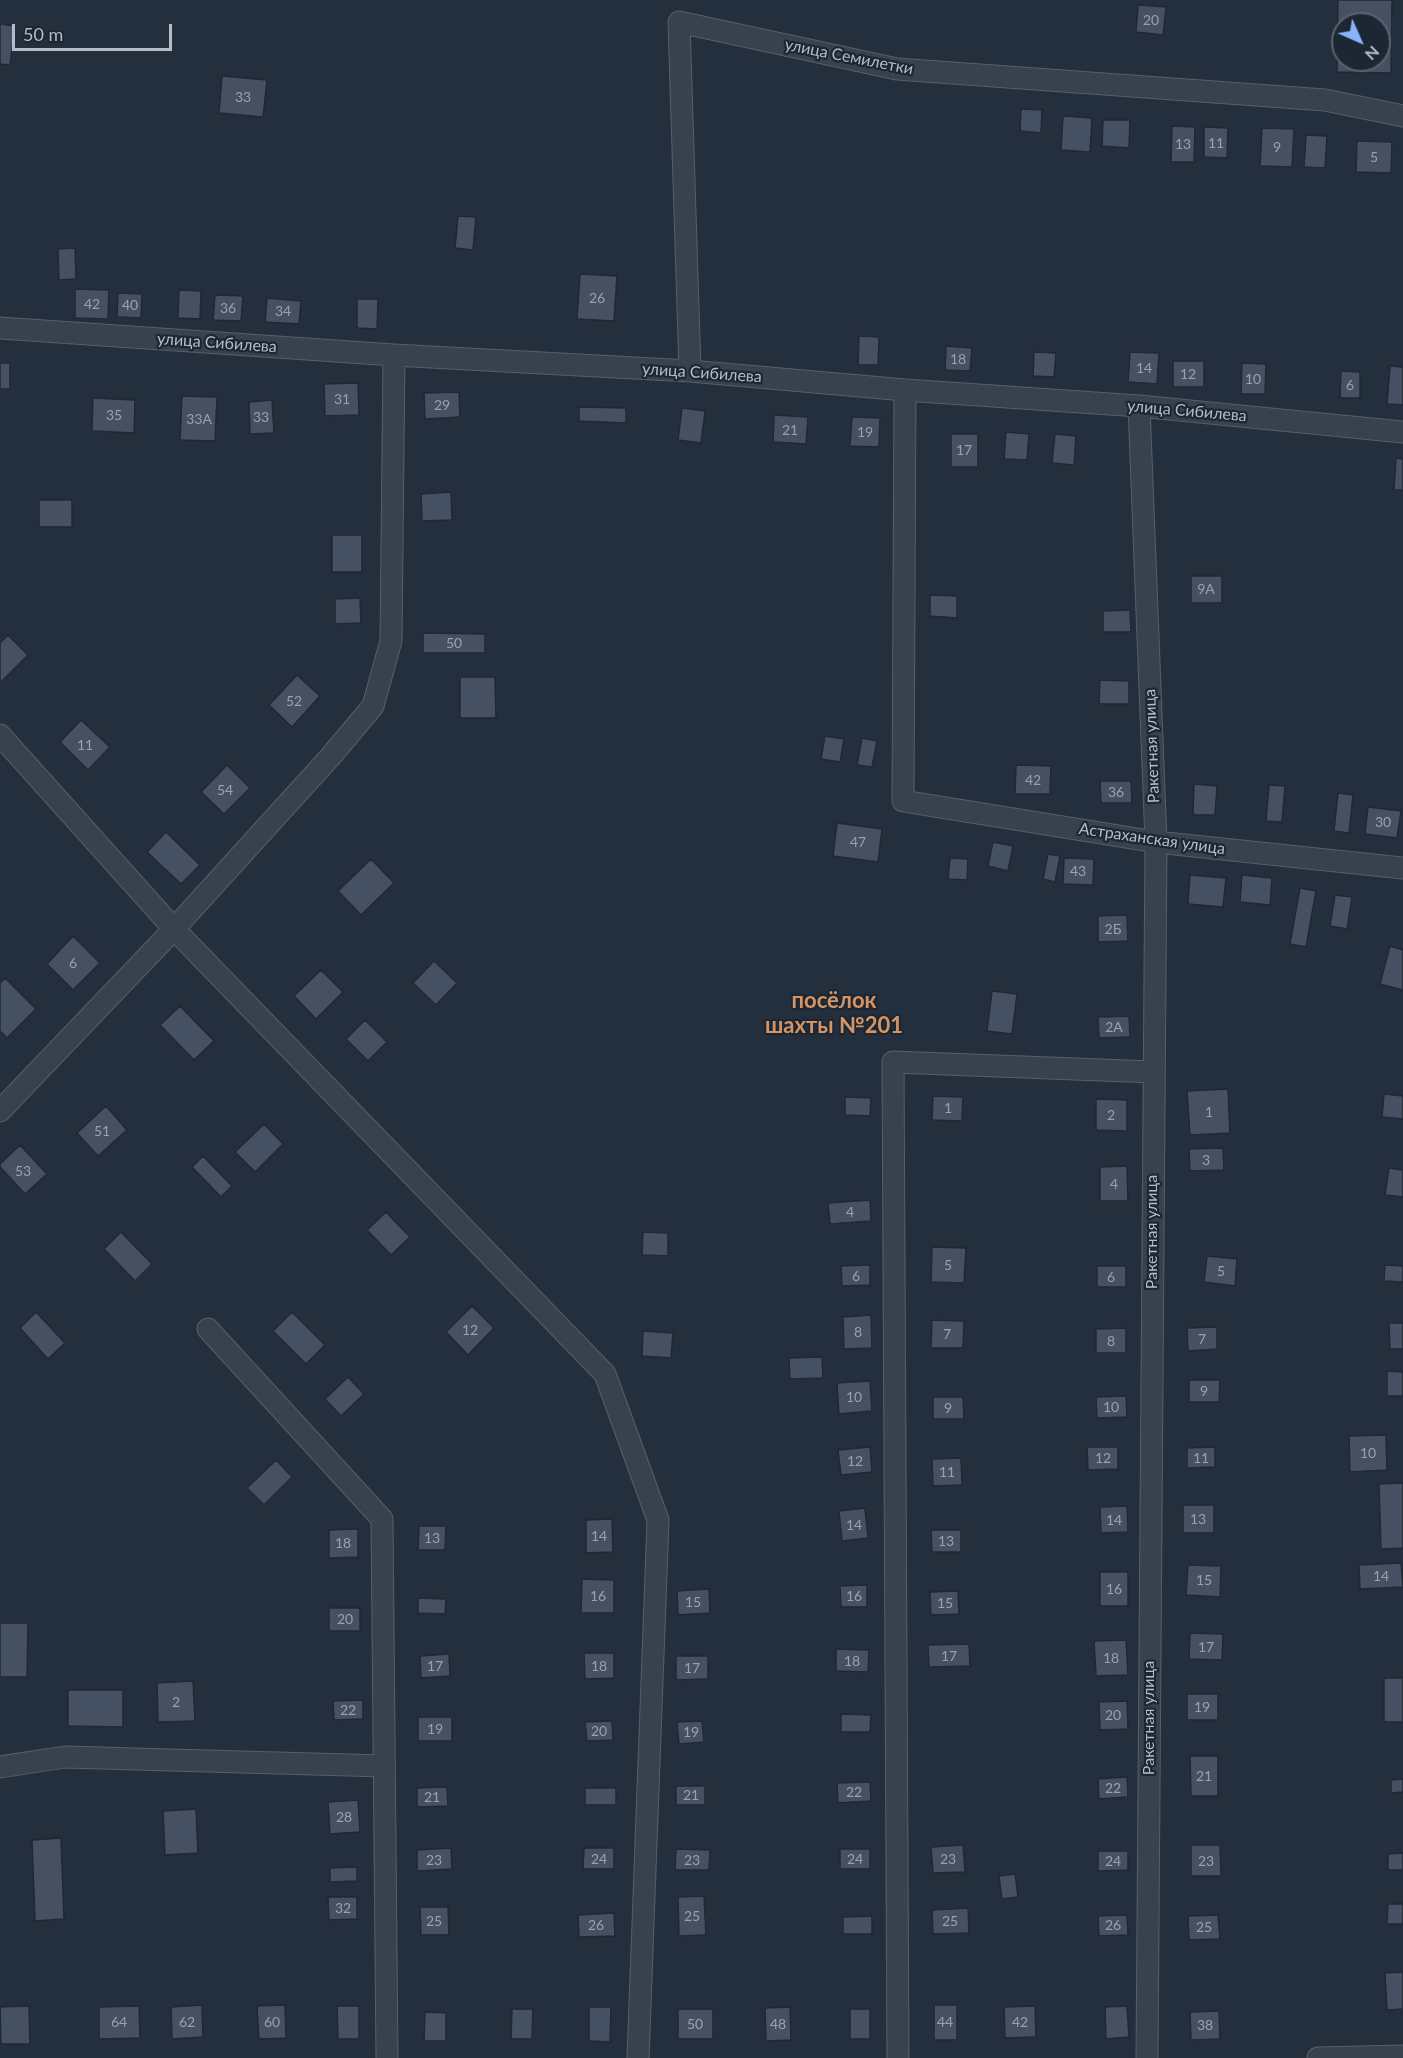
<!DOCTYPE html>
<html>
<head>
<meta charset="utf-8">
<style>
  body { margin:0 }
  #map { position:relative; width:1403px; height:2058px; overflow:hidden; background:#242f3e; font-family:Lato,sans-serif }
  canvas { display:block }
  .north { position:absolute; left:1331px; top:12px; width:60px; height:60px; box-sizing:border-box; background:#1d2633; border:2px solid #59626f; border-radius:50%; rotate:135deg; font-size:16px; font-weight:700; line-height:24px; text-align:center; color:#b4bcc9 }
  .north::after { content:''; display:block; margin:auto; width:21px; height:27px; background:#8ab4f8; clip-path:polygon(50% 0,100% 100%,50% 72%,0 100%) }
  .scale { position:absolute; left:12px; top:24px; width:160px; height:27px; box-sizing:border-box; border:3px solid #b4bcc9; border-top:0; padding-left:8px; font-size:18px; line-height:21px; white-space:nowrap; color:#b4bcc9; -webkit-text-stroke:4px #1d2633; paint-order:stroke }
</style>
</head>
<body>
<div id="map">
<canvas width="1403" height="2058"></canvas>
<div class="north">N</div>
<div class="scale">50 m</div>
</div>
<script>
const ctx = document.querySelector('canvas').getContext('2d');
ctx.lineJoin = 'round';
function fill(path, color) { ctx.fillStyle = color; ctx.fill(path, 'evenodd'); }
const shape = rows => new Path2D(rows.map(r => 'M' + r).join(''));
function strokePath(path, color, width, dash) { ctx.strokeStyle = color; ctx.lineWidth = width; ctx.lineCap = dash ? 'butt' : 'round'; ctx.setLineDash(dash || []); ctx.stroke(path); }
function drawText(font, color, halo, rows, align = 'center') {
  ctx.font = font + ' Lato,sans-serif'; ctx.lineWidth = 4.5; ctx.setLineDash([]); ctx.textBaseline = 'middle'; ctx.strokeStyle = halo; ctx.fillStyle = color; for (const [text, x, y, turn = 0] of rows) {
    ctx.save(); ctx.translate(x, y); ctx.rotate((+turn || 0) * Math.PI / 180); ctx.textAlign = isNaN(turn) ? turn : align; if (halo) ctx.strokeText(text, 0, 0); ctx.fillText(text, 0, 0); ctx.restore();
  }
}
const building = shape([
  [1338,0,1392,0,1391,73,1337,72,1338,0],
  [1343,24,1379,24,1379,60,1343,60,1343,24],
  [1138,5,1166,7,1163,35,1136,32,1138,5],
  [0,24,15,26,10,65,0,64,0,24],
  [222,76,267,80,263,117,219,113,222,76],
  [1021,109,1042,110,1041,133,1020,131,1021,109],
  [1063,116,1092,118,1090,152,1061,150,1063,116],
  [1103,120,1130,120,1129,148,1102,146,1103,120],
  [1172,126,1195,127,1194,162,1171,162,1172,126],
  [1204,127,1228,128,1227,158,1204,157,1204,127],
  [1262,128,1294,129,1292,167,1260,166,1262,128],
  [1306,135,1327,136,1325,168,1304,167,1306,135],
  [1357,141,1392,142,1391,173,1356,172,1357,141],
  [458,216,476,217,473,250,455,248,458,216],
  [75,248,76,279,59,280,58,249,75,248],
  [580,274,617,276,614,321,577,319,580,274],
  [75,289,109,290,108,319,75,318,75,289],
  [179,290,201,291,200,319,178,318,179,290],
  [118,293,142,294,141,318,117,317,118,293],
  [215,295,243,296,241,321,213,320,215,295],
  [267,298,301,301,299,324,265,322,267,298],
  [357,299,378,299,377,329,357,328,357,299],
  [859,336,879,337,878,365,858,365,859,336],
  [946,346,972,348,970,371,945,370,946,346],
  [1034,352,1056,353,1054,377,1033,376,1034,352],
  [1130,352,1159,353,1157,384,1128,382,1130,352],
  [1173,361,1204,361,1204,387,1173,387,1173,361],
  [0,363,10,363,10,389,0,389,0,363],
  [1242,363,1266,364,1265,394,1241,394,1242,363],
  [1390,366,1403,367,1403,405,1387,404,1390,366],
  [1341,371,1360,372,1360,398,1340,398,1341,371],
  [358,383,359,415,325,416,324,384,358,383],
  [459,392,460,417,425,419,424,393,459,392],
  [182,396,217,397,215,441,180,440,182,396],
  [93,398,135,400,134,433,92,431,93,398],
  [272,400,274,433,250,434,249,402,272,400],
  [579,407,626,408,626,423,579,421,579,407],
  [682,408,705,411,701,443,678,440,682,408],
  [774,415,808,417,806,444,773,442,774,415],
  [852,417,880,418,879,447,850,446,852,417],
  [1006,432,1029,434,1027,460,1004,459,1006,432],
  [951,434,978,434,978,467,951,467,951,434],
  [1055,434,1076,436,1074,465,1052,463,1055,434],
  [1396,458,1403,459,1403,490,1394,490,1396,458],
  [451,492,452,520,422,521,421,494,451,492],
  [39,500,72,500,72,527,39,527,39,500],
  [332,535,362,535,362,572,332,572,332,535],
  [1191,576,1222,576,1222,603,1191,603,1191,576],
  [930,595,957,596,957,618,930,616,930,595],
  [360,598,361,623,335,624,335,599,360,598],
  [1130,610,1131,632,1103,632,1103,611,1130,610],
  [423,633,485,634,485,653,423,653,423,633],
  [8,635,28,655,0,683,0,643,8,635],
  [297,675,320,696,292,727,269,705,297,675],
  [460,677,495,677,496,718,460,718,460,677],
  [1100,680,1129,681,1129,704,1099,704,1100,680],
  [81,720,110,747,88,770,60,742,81,720],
  [825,736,844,739,840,762,821,759,825,736],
  [862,738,877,741,872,767,857,765,862,738],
  [227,765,250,788,224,814,201,792,227,765],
  [1016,765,1051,766,1050,794,1015,794,1016,765],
  [1100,781,1131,781,1132,803,1101,803,1100,781],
  [1194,784,1217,786,1215,815,1193,815,1194,784],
  [1269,785,1285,786,1282,822,1266,821,1269,785],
  [1338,793,1353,795,1349,833,1334,831,1338,793],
  [1368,807,1401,811,1397,838,1365,834,1368,807],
  [837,823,882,829,878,862,833,856,837,823],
  [166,832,200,865,181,884,147,852,166,832],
  [993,842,1013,846,1008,871,988,866,993,842],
  [1048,854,1060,856,1055,882,1043,879,1048,854],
  [950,858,968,859,967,880,948,879,950,858],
  [1064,858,1094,859,1093,885,1063,884,1064,858],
  [371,859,394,883,361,915,338,891,371,859],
  [1190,875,1226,878,1223,907,1188,904,1190,875],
  [1242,875,1272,878,1270,905,1240,902,1242,875],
  [1300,888,1316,891,1306,947,1290,944,1300,888],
  [1335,895,1352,897,1347,929,1330,926,1335,895],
  [1127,915,1128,941,1098,942,1098,916,1127,915],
  [73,936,100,963,73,990,47,964,73,936],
  [1390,946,1403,950,1403,990,1380,984,1390,946],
  [434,961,457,983,436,1005,413,983,434,961],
  [321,970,343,992,316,1019,294,996,321,970],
  [5,978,36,1009,7,1038,0,1031,0,983,5,978],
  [992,991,1017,994,1012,1034,987,1031,992,991],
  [180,1006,214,1041,194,1060,160,1025,180,1006],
  [1129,1016,1130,1037,1099,1038,1098,1017,1129,1016],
  [365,1020,387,1042,368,1061,346,1039,365,1020],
  [1228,1089,1230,1133,1190,1135,1187,1091,1228,1089],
  [1384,1094,1403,1096,1403,1119,1382,1117,1384,1094],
  [933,1096,963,1097,962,1121,932,1120,933,1096],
  [845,1097,871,1098,870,1116,845,1115,845,1097],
  [1096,1099,1127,1100,1127,1131,1096,1130,1096,1099],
  [106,1106,127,1130,98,1156,77,1133,106,1106],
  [264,1124,283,1144,255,1172,235,1152,264,1124],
  [20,1145,47,1174,25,1194,0,1167,0,1164,20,1145],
  [1223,1148,1224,1170,1190,1171,1189,1149,1223,1148],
  [203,1156,232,1186,221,1197,192,1167,203,1156],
  [1127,1166,1128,1201,1100,1201,1100,1167,1127,1166],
  [1389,1168,1403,1170,1403,1197,1385,1195,1389,1168],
  [870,1200,871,1221,830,1224,828,1203,870,1200],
  [386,1212,410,1237,391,1255,367,1230,386,1212],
  [121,1232,152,1264,135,1281,104,1249,121,1232],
  [643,1232,668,1233,668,1256,642,1255,643,1232],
  [932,1247,966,1248,964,1283,931,1282,932,1247],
  [1207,1256,1237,1259,1235,1286,1204,1282,1207,1256],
  [870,1265,870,1285,842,1286,841,1266,870,1265],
  [1385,1265,1403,1266,1403,1282,1384,1281,1385,1265],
  [1097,1266,1126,1266,1126,1287,1097,1287,1097,1266],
  [472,1306,494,1328,468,1355,446,1332,472,1306],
  [36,1312,65,1343,48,1359,20,1328,36,1312],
  [292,1312,325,1345,306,1364,273,1331,292,1312],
  [871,1315,872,1348,844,1349,843,1317,871,1315],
  [932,1320,964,1321,963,1348,931,1348,932,1320],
  [1389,1323,1403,1323,1403,1349,1390,1349,1389,1323],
  [1217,1327,1217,1349,1188,1351,1187,1328,1217,1327],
  [1126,1328,1126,1353,1096,1353,1096,1329,1126,1328],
  [643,1331,673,1333,671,1358,642,1356,643,1331],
  [822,1357,823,1378,790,1379,789,1358,822,1357],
  [1387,1371,1403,1372,1403,1396,1387,1396,1387,1371],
  [348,1377,364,1394,341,1416,325,1399,348,1377],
  [1189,1380,1220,1380,1219,1402,1189,1402,1189,1380],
  [870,1381,872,1411,839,1414,837,1383,870,1381],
  [1126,1396,1127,1417,1097,1418,1096,1397,1126,1396],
  [933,1397,963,1397,964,1419,933,1419,933,1397],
  [1386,1435,1387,1470,1350,1472,1349,1436,1386,1435],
  [870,1447,872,1472,841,1475,838,1450,870,1447],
  [1087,1447,1118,1447,1118,1469,1088,1470,1087,1447],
  [1215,1447,1215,1467,1187,1468,1187,1448,1215,1447],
  [961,1458,962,1485,933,1486,932,1459,961,1458],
  [276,1460,292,1477,264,1505,247,1488,276,1460],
  [1403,1483,1403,1548,1381,1549,1379,1484,1403,1483],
  [1183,1505,1214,1505,1214,1533,1183,1533,1183,1505],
  [1127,1506,1128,1532,1101,1533,1100,1507,1127,1506],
  [865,1508,868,1538,842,1541,839,1511,865,1508],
  [612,1519,613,1552,586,1553,586,1520,612,1519],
  [419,1526,446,1526,445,1550,418,1550,419,1526],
  [358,1529,358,1557,329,1558,329,1530,358,1529],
  [931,1530,961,1530,961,1552,932,1552,931,1530],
  [1401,1563,1403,1587,1360,1589,1359,1565,1401,1563],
  [1188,1565,1221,1566,1220,1597,1186,1595,1188,1565],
  [1100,1572,1128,1572,1128,1606,1100,1606,1100,1572],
  [582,1579,614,1580,614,1613,581,1613,582,1579],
  [867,1585,867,1607,841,1607,840,1586,867,1585],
  [709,1589,710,1613,678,1615,677,1591,709,1589],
  [958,1591,959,1614,931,1615,930,1592,958,1591],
  [418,1598,446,1599,445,1614,418,1613,418,1598],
  [329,1608,360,1608,360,1631,329,1631,329,1608],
  [0,1623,28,1623,27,1677,0,1677,0,1623],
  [1190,1633,1223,1634,1222,1660,1189,1659,1190,1633],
  [1126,1640,1128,1675,1096,1676,1094,1641,1126,1640],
  [969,1644,970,1666,929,1667,928,1645,969,1644],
  [836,1649,869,1650,868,1672,836,1671,836,1649],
  [584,1653,614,1653,614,1678,585,1679,584,1653],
  [449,1654,450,1676,421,1678,420,1656,449,1654],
  [676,1656,708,1656,708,1679,676,1680,676,1656],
  [1384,1678,1403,1678,1403,1722,1384,1722,1384,1678],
  [193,1681,195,1721,158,1722,157,1683,193,1681],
  [68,1690,123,1690,123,1727,68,1726,68,1690],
  [1187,1694,1218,1694,1218,1720,1187,1720,1187,1694],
  [363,1700,363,1719,334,1720,333,1701,363,1700],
  [1127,1701,1128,1729,1100,1730,1099,1702,1127,1701],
  [841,1714,871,1715,870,1732,841,1732,841,1714],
  [418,1717,452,1717,452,1741,418,1741,418,1717],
  [612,1721,613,1740,587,1741,585,1722,612,1721],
  [702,1721,704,1742,679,1744,677,1722,702,1721],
  [1190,1756,1218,1756,1218,1796,1191,1796,1190,1756],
  [1127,1777,1128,1797,1099,1799,1098,1779,1127,1777],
  [1403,1779,1403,1792,1391,1793,1391,1780,1403,1779],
  [870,1782,871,1801,838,1803,837,1783,870,1782],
  [676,1786,705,1786,705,1805,676,1805,676,1786],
  [447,1787,448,1806,417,1807,417,1788,447,1787],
  [585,1788,616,1788,616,1805,585,1805,585,1788],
  [358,1800,360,1832,330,1834,328,1802,358,1800],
  [196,1809,198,1853,165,1855,163,1811,196,1809],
  [61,1838,64,1919,35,1921,32,1840,61,1838],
  [963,1845,965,1872,933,1873,931,1847,963,1845],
  [1191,1845,1220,1845,1221,1876,1191,1876,1191,1845],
  [451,1848,452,1869,417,1871,417,1850,451,1848],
  [584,1848,614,1848,614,1869,583,1869,584,1848],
  [676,1849,710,1850,709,1870,675,1870,676,1849],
  [840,1849,870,1849,870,1869,840,1869,840,1849],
  [1098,1851,1128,1851,1128,1870,1098,1871,1098,1851],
  [1403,1853,1403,1870,1388,1870,1388,1854,1403,1853],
  [357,1867,357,1881,330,1882,330,1868,357,1867],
  [1015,1874,1018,1897,1002,1899,999,1876,1015,1874],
  [704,1896,706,1935,679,1936,678,1897,704,1896],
  [328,1897,357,1897,357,1919,329,1920,328,1897],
  [1388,1904,1403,1904,1403,1924,1387,1924,1388,1904],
  [420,1907,448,1907,449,1935,421,1935,420,1907],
  [968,1908,969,1933,933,1934,932,1910,968,1908],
  [614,1913,615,1936,579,1937,578,1915,614,1913],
  [1127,1915,1128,1935,1099,1936,1098,1916,1127,1915],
  [1218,1915,1220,1939,1189,1940,1188,1916,1218,1915],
  [872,1916,872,1934,843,1934,843,1917,872,1916],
  [1403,1972,1403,2009,1387,2010,1385,1973,1403,1972],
  [202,2005,203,2037,172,2039,171,2007,202,2005],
  [285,2005,286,2038,259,2039,257,2006,285,2005],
  [934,2005,957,2005,957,2040,934,2040,934,2005],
  [29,2006,30,2044,1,2044,0,2007,29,2006],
  [139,2006,140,2038,99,2039,99,2007,139,2006],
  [337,2006,359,2006,359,2039,338,2039,337,2006],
  [1035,2006,1036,2037,1005,2038,1004,2007,1035,2006],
  [1127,2006,1129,2037,1106,2039,1105,2007,1127,2006],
  [589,2007,611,2007,610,2042,589,2041,589,2007],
  [790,2007,791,2040,766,2041,765,2008,790,2007],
  [512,2009,533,2009,532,2039,511,2039,512,2009],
  [678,2009,713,2009,713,2039,678,2039,678,2009],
  [850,2009,870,2009,870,2039,850,2039,850,2009],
  [1219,2011,1220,2039,1191,2040,1190,2012,1219,2011],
  [425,2012,446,2013,446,2041,424,2041,425,2012]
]);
fill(building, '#455162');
strokePath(building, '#1f2835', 1.5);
const minor = shape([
  [0,328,394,355,690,371,905,390,1139,406,1403,432],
  [690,371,679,22,897,69,1325,100,1403,116],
  [905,390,903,801,1156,842,1403,868],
  [1139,406,1156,842,1147,2058],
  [0,735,174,929,605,1374,658,1520,638,2058],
  [0,1111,174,929,331,756,373,706,391,641,394,355],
  [208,1329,382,1519,387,2058],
  [0,1767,65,1757,384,1766],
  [898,2058,893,1062,1153,1072],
  [1318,2058,1403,2056]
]);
strokePath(minor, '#565f6c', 23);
strokePath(minor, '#38414e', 21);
drawText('14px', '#98a1af', null, [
  ["20",1151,20],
  ["33",243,97],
  ["11",1216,143],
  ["13",1183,144],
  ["9",1277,147],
  ["5",1374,157],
  ["26",597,298],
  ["42",92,304],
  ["40",130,305],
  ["36",228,308],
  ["34",283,311],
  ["18",958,359],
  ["14",1144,368],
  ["12",1188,374],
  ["10",1253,379],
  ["6",1350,385],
  ["31",342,399],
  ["29",442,405],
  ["35",114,415],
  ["33",261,417],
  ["33А",199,419],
  ["21",790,430],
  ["19",865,432],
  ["17",964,450],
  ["9А",1206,589],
  ["50",454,643],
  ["52",294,701],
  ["11",85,745],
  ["42",1033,780],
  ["54",225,790],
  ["36",1116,792],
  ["30",1383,822],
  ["47",858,842],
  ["43",1078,871],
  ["2Б",1113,929],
  ["6",73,963],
  ["2А",1114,1027],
  ["1",948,1108],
  ["1",1209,1112],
  ["2",1111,1115],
  ["51",102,1131],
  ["3",1206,1160],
  ["53",23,1171],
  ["4",1114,1184],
  ["4",850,1212],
  ["5",948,1265],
  ["5",1221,1271],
  ["6",856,1276],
  ["6",1111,1277],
  ["12",470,1330],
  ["8",858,1332],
  ["7",947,1334],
  ["7",1202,1339],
  ["8",1111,1341],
  ["9",1204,1391],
  ["10",854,1397],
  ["10",1111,1407],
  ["9",948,1408],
  ["10",1368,1453],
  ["12",1103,1458],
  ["11",1201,1458],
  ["12",855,1461],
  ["11",947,1472],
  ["13",1198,1519],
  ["14",1114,1520],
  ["14",854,1525],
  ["14",599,1536],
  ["13",432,1538],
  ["13",946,1541],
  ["18",343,1543],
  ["14",1381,1576],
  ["15",1204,1580],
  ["16",1114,1589],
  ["16",598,1596],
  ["16",854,1596],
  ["15",693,1602],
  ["15",945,1603],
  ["20",345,1619],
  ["17",1206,1647],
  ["17",949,1656],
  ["18",1111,1658],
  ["18",852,1661],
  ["17",435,1666],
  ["18",599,1666],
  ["17",692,1668],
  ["2",176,1702],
  ["19",1202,1707],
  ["22",348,1710],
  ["20",1113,1715],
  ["19",435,1729],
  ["20",599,1731],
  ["19",691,1732],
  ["21",1204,1776],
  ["22",1113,1788],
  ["22",854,1792],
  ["21",691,1795],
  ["21",432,1797],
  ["28",344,1817],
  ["24",599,1859],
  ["24",855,1859],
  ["23",948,1859],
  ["23",434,1860],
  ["23",692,1860],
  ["24",1113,1861],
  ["23",1206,1861],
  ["32",343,1908],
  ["25",692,1916],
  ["25",434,1921],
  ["25",950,1921],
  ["26",596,1925],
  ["26",1113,1925],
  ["25",1204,1927],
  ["64",119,2022],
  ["62",187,2022],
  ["60",272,2022],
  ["44",945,2022],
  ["42",1020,2022],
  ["50",695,2024],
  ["48",778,2024],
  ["38",1205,2025]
]);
drawText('16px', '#b4bcc9', '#1d2633', [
  ["улица Семилетки",849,57,11],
  ["улица Сибилева",217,343,4],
  ["улица Сибилева",702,373,4],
  ["улица Сибилева",1187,411,5],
  ["Ракетная улица",1152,746,-92],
  ["Астраханская улица",1152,839,8],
  ["Ракетная улица",1152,1232,-90],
  ["Ракетная улица",1149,1718,-90]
]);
drawText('bold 22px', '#d59563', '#1d2633', [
  ["посёлок",834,1001],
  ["шахты №201",834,1026]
]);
</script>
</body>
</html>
